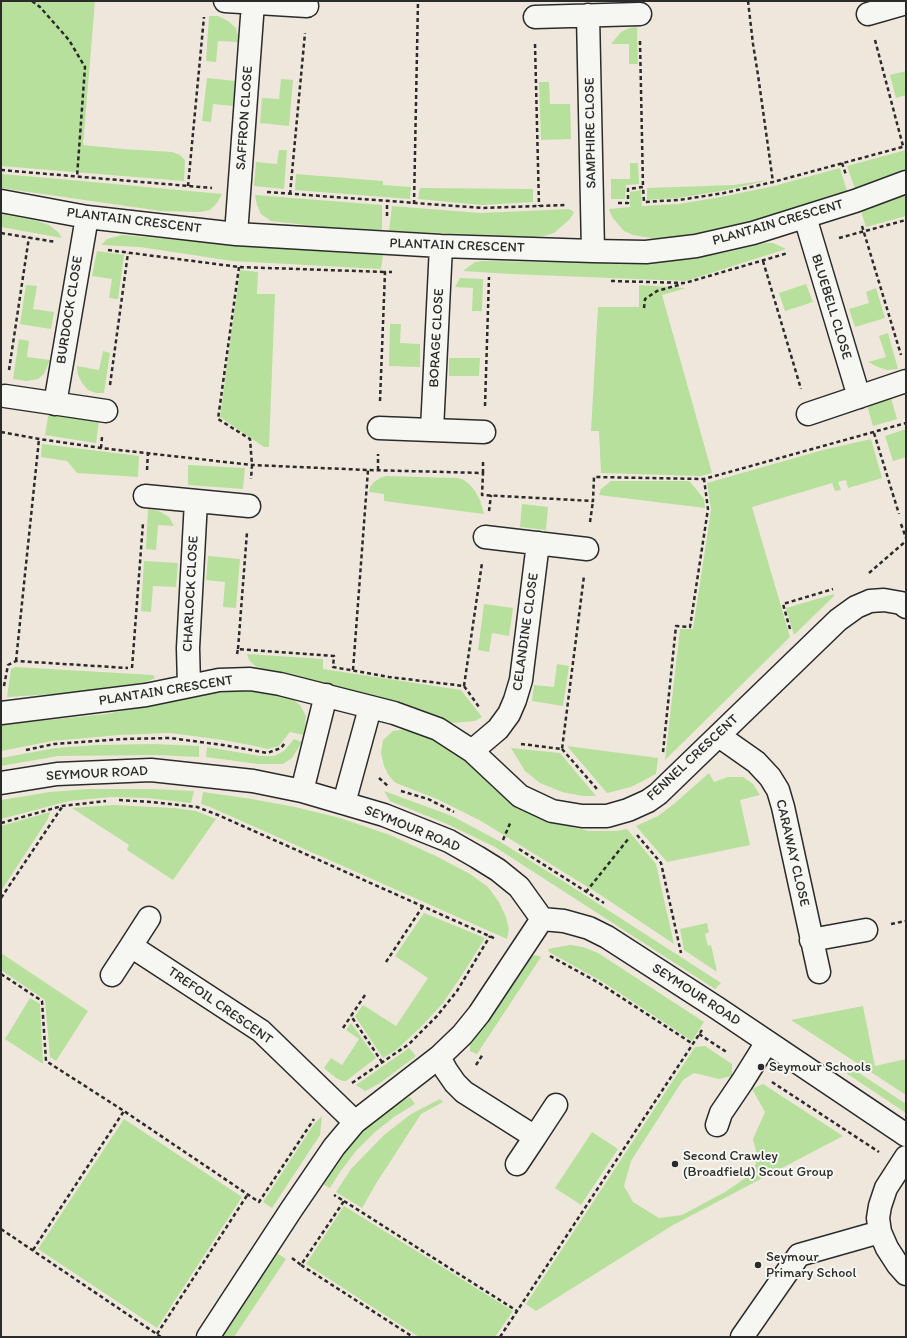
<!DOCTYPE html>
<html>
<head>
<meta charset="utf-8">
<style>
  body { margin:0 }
  #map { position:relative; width:907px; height:1338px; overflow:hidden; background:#efe7dc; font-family:Itim,sans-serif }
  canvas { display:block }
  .frame { position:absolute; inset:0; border:2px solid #2b2b2b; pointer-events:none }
</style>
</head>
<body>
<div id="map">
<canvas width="907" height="1338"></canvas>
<div class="frame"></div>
</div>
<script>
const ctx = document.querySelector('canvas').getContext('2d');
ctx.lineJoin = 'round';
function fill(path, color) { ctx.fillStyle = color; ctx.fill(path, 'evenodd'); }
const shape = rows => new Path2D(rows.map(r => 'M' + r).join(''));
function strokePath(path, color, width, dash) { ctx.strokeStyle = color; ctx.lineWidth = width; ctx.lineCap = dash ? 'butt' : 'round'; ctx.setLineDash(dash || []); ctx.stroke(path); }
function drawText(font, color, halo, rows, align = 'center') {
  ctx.font = font + ' Itim,sans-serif'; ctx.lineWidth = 4; ctx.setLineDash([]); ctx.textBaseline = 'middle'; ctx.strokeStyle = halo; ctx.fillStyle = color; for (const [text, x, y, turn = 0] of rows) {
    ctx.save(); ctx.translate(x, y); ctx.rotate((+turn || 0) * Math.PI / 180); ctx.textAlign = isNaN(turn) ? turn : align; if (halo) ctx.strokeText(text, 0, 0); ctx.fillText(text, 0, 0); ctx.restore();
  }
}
fill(shape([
  [1,1,95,1,83,145,122,149,172,152,180,155,185,160,184,181,1,166],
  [209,16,218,16,228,21,236,28,238,35,238,42,218,41,216,62,206,61],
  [637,27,638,64,629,64,629,44,611,44,621,32,629,28],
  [906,71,906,95,896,98,890,75],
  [207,78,235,81,233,106,213,104,211,122,202,121],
  [281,79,293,80,289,126,260,123,262,98,279,99],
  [539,82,549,82,550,104,570,104,571,139,541,140],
  [279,150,287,150,284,189,254,186,256,162,277,164],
  [906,150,906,170,855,189,847,166],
  [630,163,638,163,639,184,626,185,625,199,611,199,611,179,630,179],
  [840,168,847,191,749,222,706,234,677,238,650,238,633,235,624,231,612,217,609,209,630,207,630,192,641,190,642,206,679,204,726,196,774,186],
  [1,174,71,180,222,194,217,203,210,210,200,212,161,211,1,188],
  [296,174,383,181,383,185,411,187,410,199,295,190],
  [769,180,727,190,678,198,647,200,647,188,734,185],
  [420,188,533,189,533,202,482,205,418,199],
  [255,195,382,205,382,230,323,227,271,221,261,214,257,205],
  [906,195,906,216,866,227,861,211],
  [392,206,480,213,569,209,574,212,570,219,554,233,544,236,533,237,389,231],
  [1,214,38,221,49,225,58,232,62,238,1,227],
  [122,235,236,245,383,255,381,269,232,261,140,247,101,245,107,239],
  [766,243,773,243,786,249,686,281,511,274,463,271,475,262,482,261,627,263,697,257,728,252],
  [97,251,124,255,118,299,109,298,112,279,92,276],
  [240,270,258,272,257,294,275,294,269,447,264,447,220,417],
  [460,278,483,279,482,311,472,311,473,288,455,287],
  [806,284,813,302,785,311,779,293],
  [26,285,37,286,33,309,54,312,51,329,20,324],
  [639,285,686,288,662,295,712,473,701,476,601,473,599,431,591,431,598,307,639,307],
  [876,288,885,318,855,327,849,309,869,303,866,292],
  [390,324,401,324,400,343,420,344,420,367,389,366],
  [888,333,898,369,887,370,878,367,868,362,886,357,879,336],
  [19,339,29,341,27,357,50,360,44,374,38,379,26,381,13,379],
  [103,351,110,353,104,393,96,393,88,390,82,383,78,375,77,366,99,370],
  [449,358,480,358,479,376,449,376],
  [891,398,897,419,873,426,867,405],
  [49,411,99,419,96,443,45,435],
  [906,429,906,457,893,461,885,436],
  [871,439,882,478,848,488,846,480,838,482,841,490,835,491,832,483,752,507,790,637,665,760,680,629,693,629,711,510,707,483,823,450],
  [42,444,139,456,138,477,77,473,67,461,41,457],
  [188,465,245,468,243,489,188,485],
  [386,476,458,478,464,480,470,485,475,491,480,500,484,514,384,501,384,494,369,492,370,487,374,482,380,478],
  [611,481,689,481,692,484,704,499,705,508,599,495,601,489],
  [522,504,548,507,546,530,520,527],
  [148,509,159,511,169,517,174,526,158,525,156,550,146,549],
  [208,556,240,559,236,608,223,607,225,582,206,580],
  [144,561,178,563,176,587,153,586,151,612,141,611],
  [834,594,834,596,794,635,786,608],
  [484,604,513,608,509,636,492,633,489,652,478,650],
  [247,654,323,659,323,669,461,690,482,717,475,721,451,723,404,706,262,669,255,666,249,660],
  [557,664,569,666,563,706,532,701,534,685,554,687],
  [15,667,153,675,155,678,146,682,103,691,7,697,11,669],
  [240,691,277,693,290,697,300,705,306,716,304,735,290,732,279,746,267,749,255,746,223,740,170,733,119,735,52,741,1,751,1,725,106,714,209,694],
  [406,729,423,735,444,746,462,758,498,792,512,803,547,822,568,826,589,831,616,831,627,829,656,864,674,944,599,894,481,821,437,799,396,783,389,776,384,766,381,753,383,740,393,731],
  [294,739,302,742,292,758,283,764,258,764,206,757,207,747,260,756,274,756,284,751],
  [154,744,199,746,199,757,156,755,58,756,1,766,1,758,56,748,97,745],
  [567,746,658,758,656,774,631,787,607,793],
  [511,748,560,753,596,796,583,796,562,792,540,783,525,771],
  [709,773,714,782,728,777,743,777,753,784,760,795,740,800,750,845,667,862,636,826,658,816,675,803],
  [88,789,152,789,194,791,191,803,147,798,111,797,69,801,1,819,1,800,50,792],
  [384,791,452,816,499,841,566,883,721,983,715,989,495,847,447,824,390,801],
  [203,792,252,799,295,807,340,818,390,835,438,857,470,874,488,887,499,902,506,917,509,929,507,939,210,807,201,804],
  [113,805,174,808,196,811,216,819,173,880,127,850,129,845,72,808],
  [50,812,48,819,1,891,1,826],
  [424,913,485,938,462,975,443,1003,419,1029,396,1050,383,1058,355,1016,363,1005,396,1026,428,978,395,956],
  [707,923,709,932,705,934,708,946,711,945,717,972,684,950,680,929],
  [570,945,583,947,598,953,704,1022,692,1041,603,982,549,952,548,949],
  [1,953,88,1011,56,1061,50,1057,45,1000,1,970],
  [535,955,541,957,477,1054,470,1051,470,1043,529,958],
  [30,998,40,1004,43,1064,5,1039],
  [863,1006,875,1066,906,1059,906,1095,791,1020],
  [351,1023,376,1058,346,1081,343,1081,336,1078,324,1068,331,1058,342,1065,359,1039,346,1030],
  [705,1046,732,1064,732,1076,719,1079,694,1073,683,1080,631,1161,624,1186,633,1202,659,1218,682,1215,725,1192,747,1177,756,1164,756,1151,753,1139,765,1112,752,1089,763,1084,843,1136,673,1225,536,1311,526,1304,695,1047],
  [409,1048,416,1056,380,1083,365,1091,356,1085],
  [844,1063,906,1104,906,1113,840,1069],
  [410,1097,415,1104,394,1117,375,1132,356,1151,340,1172,330,1188,321,1183,340,1156,357,1136,376,1119,392,1107],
  [440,1099,443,1102,421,1114,377,1182,362,1208,336,1192,351,1169,384,1135,411,1114],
  [322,1116,320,1135,272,1208,263,1202,314,1124],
  [124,1119,242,1197,157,1328,38,1249],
  [592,1132,618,1149,581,1205,555,1188],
  [344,1206,513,1311,495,1337,419,1337,306,1264],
  [277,1253,286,1259,234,1337,221,1337]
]), '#b7e09c');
const minor = shape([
  [225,1,307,6],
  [868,14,906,3],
  [588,15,593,251],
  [535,17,640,14],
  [1,201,87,217,236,234,441,246,593,251,646,252,696,246,753,233,855,201,906,182],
  [805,217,859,397],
  [236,234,253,3],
  [5,396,106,411],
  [55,404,87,217],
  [808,414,906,381],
  [379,428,484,432],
  [432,430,441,246],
  [145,496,249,506],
  [485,537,587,549],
  [189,686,188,648,196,501],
  [1,713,146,695,219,680,250,679,280,684,394,713,438,729,472,751,520,796,552,811,582,816,607,816,628,810,648,801,658,794,838,620,856,607,870,601,884,600,901,603,906,607],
  [719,736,756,762,770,777,778,790,783,807,819,972],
  [472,751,498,729,509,714,515,700,521,680,538,543],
  [1,783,57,774,151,770,253,781,302,791,384,815,449,841,477,857,498,870,519,887,542,919,564,921,589,928,607,937,717,1008,906,1135],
  [302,791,326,695],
  [344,803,370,708],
  [149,918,131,946,261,1031,355,1122],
  [811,940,866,930],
  [112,975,131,946],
  [439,1057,446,1070,455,1083,464,1092,535,1137,556,1105],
  [717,1125,721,1113,742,1082,767,1042],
  [906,1157,886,1188,880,1206,878,1218,880,1232,887,1248,898,1265,906,1274],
  [517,1164,535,1137],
  [208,1337,291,1210,334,1147,355,1122,439,1057,462,1035,479,1014,542,919],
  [742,1337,799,1255,880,1232]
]);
strokePath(minor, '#2b2b2b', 25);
strokePath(shape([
  [32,1,40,7,69,40,85,67,77,177],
  [748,1,753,44,758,75,773,182],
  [875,40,903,146],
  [640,41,643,187],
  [535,44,539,206],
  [842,163,846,175],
  [1,170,212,188],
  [188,186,204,17],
  [267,192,483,208,565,205],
  [290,194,305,33],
  [618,203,628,203,628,189,643,187,644,202,679,200,724,193,773,182,906,146],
  [414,204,418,1],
  [387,216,387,201],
  [862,226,901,355],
  [1,233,56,242],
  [839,238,906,220],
  [108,250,239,267,385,272,385,271],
  [763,261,801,389],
  [239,267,218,419,250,439,252,465,251,479],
  [611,281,685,283,788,253],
  [644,308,645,299,657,291,682,284],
  [9,370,29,237],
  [110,385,128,253],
  [380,401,385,272,392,272],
  [485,406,489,277],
  [1,432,39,439,101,448,252,465,368,470,483,473,482,495,593,501,594,477,704,479,906,423],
  [874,433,899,514],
  [101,448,102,437],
  [147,470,148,452],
  [378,470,378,454],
  [483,473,483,459],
  [489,511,491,495],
  [590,522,593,501],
  [901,524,906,538],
  [869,573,906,541],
  [790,629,783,604,833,589],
  [238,649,247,532],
  [237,654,238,649,334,656,333,667,389,677,464,686,479,707],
  [16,661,39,439],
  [132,668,143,523],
  [353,670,368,470],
  [4,686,8,665,16,661,128,668],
  [464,686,482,563],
  [521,744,562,749,584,576],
  [562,749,597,789],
  [26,750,54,744,122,739,170,738,223,745,267,753,281,748,285,743],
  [663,752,676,626,690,627,708,509,704,479],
  [379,778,389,787],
  [401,791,428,799,454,812],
  [119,800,151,802,197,807,218,815,496,939],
  [1,823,62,806,106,801],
  [637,835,661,863,681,953],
  [503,840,511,821],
  [519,849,604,903],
  [586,892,629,838],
  [1,898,62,807],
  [891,924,906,921],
  [550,956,599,983,693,1044],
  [386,962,423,906],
  [1,974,42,1001,46,1061,124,1111,259,1202,314,1119],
  [365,995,351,1016,382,1062],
  [343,1028,351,1016],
  [699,1034,728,1053],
  [476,1065,483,1054],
  [772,1082,879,1152],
  [352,1083,409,1044,437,1016,457,991,490,936],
  [344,1201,517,1311],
  [1,1229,161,1337],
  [33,1250,124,1111],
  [292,1258,301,1265,344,1201,334,1195],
  [301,1265,413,1337],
  [157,1334,248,1194],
  [500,1337,702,1030]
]), '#2b2b2b', 2.5, [4, 3]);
strokePath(minor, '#f6f6f2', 22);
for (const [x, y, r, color] of [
  [761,1067,4,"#2b2b2b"],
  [675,1164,4,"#2b2b2b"],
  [758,1265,4,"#2b2b2b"]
]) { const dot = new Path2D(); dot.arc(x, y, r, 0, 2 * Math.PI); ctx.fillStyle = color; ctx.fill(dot); strokePath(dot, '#f6f6f2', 1.5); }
drawText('14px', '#2b2b2b', '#f6f6f2', [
  ["SAFFRON CLOSE",245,118,-86],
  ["SAMPHIRE CLOSE",591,133,-91],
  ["PLANTAIN CRESCENT",134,221,7],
  ["PLANTAIN CRESCENT",778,223,-16],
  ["PLANTAIN CRESCENT",457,246,2],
  ["BLUEBELL CLOSE",831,307,73],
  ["BURDOCK CLOSE",70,310,-81],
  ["BORAGE CLOSE",437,338,-87],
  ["CHARLOCK CLOSE",191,594,-87],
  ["CELANDINE CLOSE",526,632,-82],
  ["PLANTAIN CRESCENT",166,691,-9],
  ["FENNEL CRESCENT",693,758,-43],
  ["SEYMOUR ROAD",97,774,-3],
  ["SEYMOUR ROAD",412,829,22],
  ["CARAWAY CLOSE",792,853,77],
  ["SEYMOUR ROAD",696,995,33],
  ["TREFOIL CRESCENT",220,1006,35]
]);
drawText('14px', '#2b2b2b', '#f6f6f2', [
  ["Seymour Schools",769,1067],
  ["Second Crawley",683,1156],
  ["(Broadfield) Scout Group",683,1172],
  ["Seymour",766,1257],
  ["Primary School",766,1273]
], 'left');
</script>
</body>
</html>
